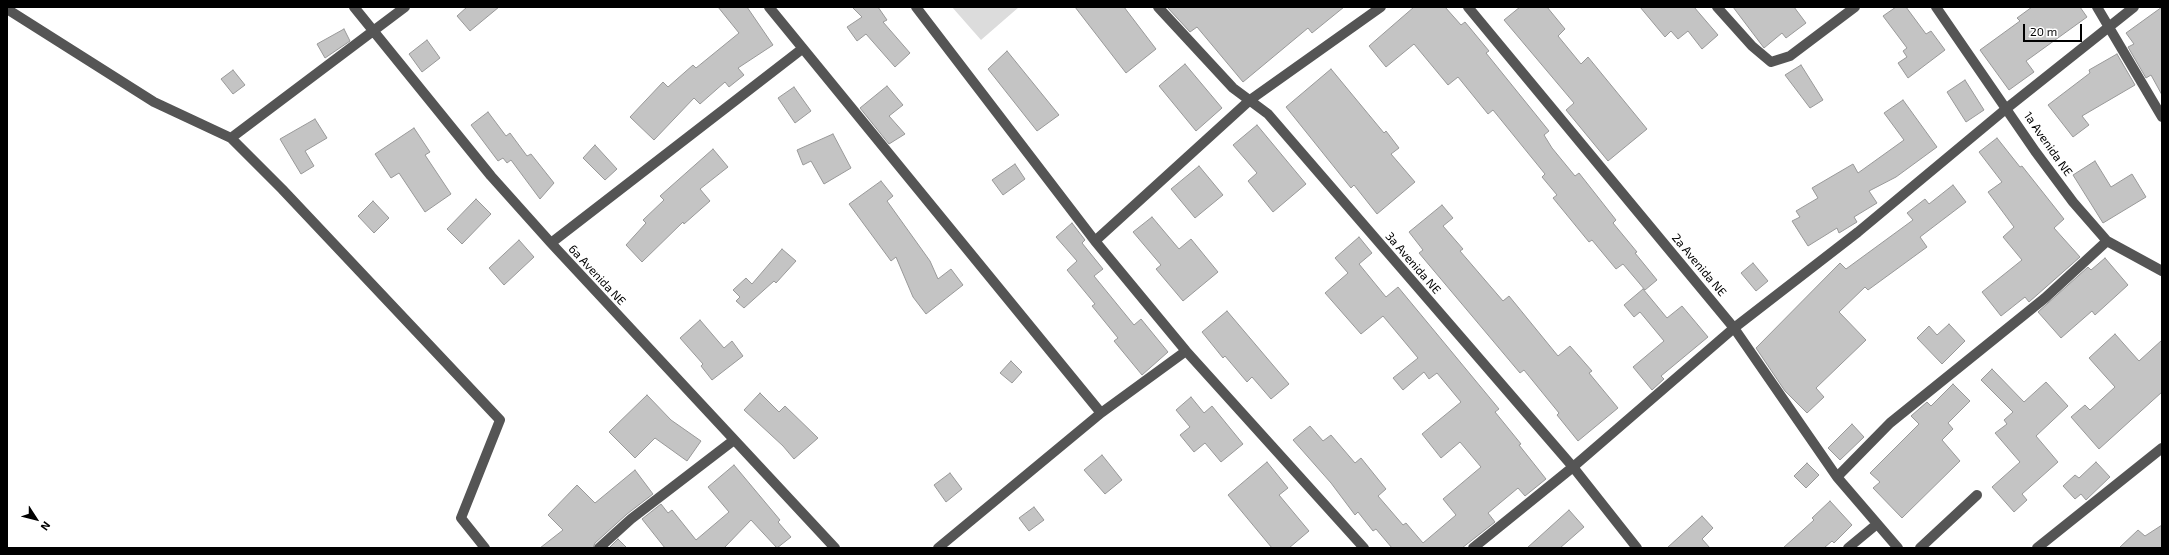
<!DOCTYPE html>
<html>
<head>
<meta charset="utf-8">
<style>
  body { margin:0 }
  #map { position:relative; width:2169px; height:555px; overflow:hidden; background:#fff; font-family:"Exo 2",sans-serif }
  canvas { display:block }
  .frame { position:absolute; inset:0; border:8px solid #000; pointer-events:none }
  .north { position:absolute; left:16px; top:499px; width:40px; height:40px; -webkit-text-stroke:3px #fff; paint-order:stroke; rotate:126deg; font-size:11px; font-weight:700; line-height:16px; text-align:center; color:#000 }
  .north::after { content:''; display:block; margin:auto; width:14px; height:18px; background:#000; clip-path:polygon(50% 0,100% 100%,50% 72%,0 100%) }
  .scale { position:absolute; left:2023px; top:24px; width:59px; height:18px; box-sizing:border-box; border:2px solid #000; border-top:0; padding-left:5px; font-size:12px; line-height:14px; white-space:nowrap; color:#000; -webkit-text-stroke:3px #fff; paint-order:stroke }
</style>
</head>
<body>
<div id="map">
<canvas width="2169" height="555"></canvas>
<div class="frame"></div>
<div class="north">N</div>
<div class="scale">20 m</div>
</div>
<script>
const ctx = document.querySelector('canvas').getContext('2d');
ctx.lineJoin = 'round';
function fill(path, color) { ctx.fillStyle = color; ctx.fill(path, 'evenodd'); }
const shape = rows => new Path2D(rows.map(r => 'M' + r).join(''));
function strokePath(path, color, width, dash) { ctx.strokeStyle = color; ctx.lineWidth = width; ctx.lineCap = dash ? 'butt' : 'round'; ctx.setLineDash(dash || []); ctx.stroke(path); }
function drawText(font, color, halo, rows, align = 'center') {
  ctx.font = font + ' "Exo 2",sans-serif'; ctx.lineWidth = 3.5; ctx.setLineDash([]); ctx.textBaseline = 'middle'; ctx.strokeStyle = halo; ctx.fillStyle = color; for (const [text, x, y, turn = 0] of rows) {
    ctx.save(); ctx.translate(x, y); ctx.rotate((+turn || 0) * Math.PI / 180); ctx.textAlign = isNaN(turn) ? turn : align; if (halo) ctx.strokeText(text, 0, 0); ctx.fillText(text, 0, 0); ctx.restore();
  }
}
fill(shape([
  [952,7,1019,7,981,40]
]), '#dcdcdc');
const building = shape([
  [467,7,499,7,470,31,457,16,467,7],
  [718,7,747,7,773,45,738,68,744,75,729,87,725,82,700,104,694,98,654,140,630,117,663,82,668,87,693,65,696,68,739,33,718,7],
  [852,7,878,7,887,20,883,22,910,53,895,67,866,34,857,41,847,27,862,17,852,7],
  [1075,7,1124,7,1156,49,1126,73,1075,7],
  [1167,7,1344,7,1312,33,1308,28,1243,82,1197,27,1190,32,1167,7],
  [1414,7,1445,7,1461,25,1465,22,1489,51,1486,53,1549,131,1544,135,1552,148,1575,176,1579,173,1616,220,1613,223,1637,252,1635,253,1657,280,1645,290,1623,264,1616,269,1592,240,1589,242,1553,198,1557,195,1542,177,1545,174,1493,110,1488,114,1458,77,1448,85,1414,44,1386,67,1369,46,1414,7],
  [1520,7,1547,7,1565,29,1558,36,1581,64,1588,57,1647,129,1608,161,1566,110,1574,103,1504,20,1520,7],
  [1640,7,1694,7,1718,35,1702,49,1688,31,1678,39,1671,31,1665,37,1640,7],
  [1733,7,1794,7,1806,23,1786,38,1782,33,1764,48,1733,7],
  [1896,7,1906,7,1926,34,1931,31,1945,50,1908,78,1898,63,1907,57,1903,51,1907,48,1883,16,1896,7],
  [2032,7,2080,7,2087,17,2026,61,2034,72,2009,90,1980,50,2020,21,2017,18,2032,7],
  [2162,7,2162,95,2151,75,2146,78,2128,47,2134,44,2126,33,2162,7],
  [344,29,350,41,325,58,317,44,344,29],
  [427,40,440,58,422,72,409,54,427,40],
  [1007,51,1059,115,1037,131,988,69,1007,51],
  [2117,54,2135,85,2082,116,2089,125,2073,137,2048,105,2090,73,2089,70,2117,54],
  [1185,64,1222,108,1196,131,1159,86,1185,64],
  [1801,65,1823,100,1810,108,1785,75,1801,65],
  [1331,69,1384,133,1386,131,1399,148,1391,154,1415,182,1377,214,1354,185,1351,188,1286,107,1331,69],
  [233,70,245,85,233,94,221,79,233,70],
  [1965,80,1984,110,1966,122,1947,92,1965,80],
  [887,86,903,105,889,116,905,134,889,144,860,108,887,86],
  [794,87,811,111,795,123,778,98,794,87],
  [1903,100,1937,147,1896,177,1869,191,1877,203,1854,217,1857,222,1839,233,1837,228,1808,246,1792,221,1800,217,1796,211,1818,198,1812,188,1853,164,1858,173,1904,140,1884,113,1903,100],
  [488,112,506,136,510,133,527,156,531,154,554,183,540,199,511,160,507,163,503,158,498,161,471,125,488,112],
  [315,119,327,138,305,151,314,166,301,174,280,139,315,119],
  [1257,125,1306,184,1273,212,1248,181,1257,173,1233,145,1257,125],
  [414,128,430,152,425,155,451,194,425,212,399,173,391,178,375,154,414,128],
  [833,134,851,168,824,184,811,161,803,165,797,150,833,134],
  [1997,138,2020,167,2022,166,2064,219,2054,228,2080,257,2029,302,2025,297,2001,316,1982,292,2022,260,2003,237,2014,227,1988,192,2002,182,1979,152,1997,138],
  [595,145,617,169,605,180,583,158,595,145],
  [713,149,728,167,700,189,710,201,684,224,683,222,642,262,626,245,646,223,643,220,664,200,660,196,713,149],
  [2095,161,2111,187,2132,174,2146,197,2103,223,2073,175,2095,161],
  [1015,164,1025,179,1003,195,992,180,1015,164],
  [1199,166,1223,195,1195,218,1171,189,1199,166],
  [881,181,893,196,887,201,930,261,938,279,951,269,963,285,926,314,913,297,896,257,891,261,849,204,881,181],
  [1953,185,1966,202,1920,237,1927,247,1868,290,1865,287,1839,312,1866,340,1816,388,1824,397,1807,413,1785,391,1756,348,1840,263,1846,269,1913,220,1907,213,1925,199,1929,204,1953,185],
  [476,199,491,214,462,244,447,229,476,199],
  [373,201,389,218,374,233,358,216,373,201],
  [1442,205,1453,218,1443,226,1463,249,1460,251,1503,301,1509,296,1558,356,1570,346,1592,371,1589,373,1618,408,1578,441,1557,415,1559,413,1524,370,1520,373,1419,253,1423,250,1409,232,1442,205],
  [1152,217,1179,249,1191,239,1218,272,1183,301,1156,269,1161,265,1133,232,1152,217],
  [1072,223,1085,240,1082,243,1103,269,1094,276,1134,325,1141,319,1168,352,1142,375,1114,341,1118,338,1092,306,1095,304,1067,270,1077,261,1056,237,1072,223],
  [1359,237,1372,253,1359,264,1386,297,1398,287,1499,409,1495,412,1521,444,1519,445,1546,479,1525,496,1518,488,1488,513,1495,522,1462,548,1392,548,1376,529,1373,531,1358,512,1355,515,1331,483,1293,440,1310,426,1323,441,1331,435,1355,463,1361,458,1386,489,1378,496,1403,525,1406,523,1423,543,1456,515,1443,499,1481,467,1460,442,1441,458,1422,434,1461,402,1437,373,1429,379,1424,372,1403,390,1393,378,1418,358,1383,316,1361,334,1325,293,1348,273,1335,258,1359,237],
  [519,240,534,257,504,285,489,268,519,240],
  [782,249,796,261,776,283,774,281,744,308,736,301,740,297,733,290,746,278,752,284,782,249],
  [2105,258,2128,285,2095,315,2092,311,2061,338,2038,312,2088,267,2091,270,2105,258],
  [1753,263,1768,281,1756,291,1741,273,1753,263],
  [1643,289,1667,318,1682,306,1708,337,1661,376,1664,379,1652,390,1633,367,1664,341,1640,312,1634,317,1624,305,1643,289],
  [1227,311,1289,384,1271,399,1252,377,1247,382,1225,356,1223,358,1202,332,1227,311],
  [700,320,724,348,732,341,743,356,712,380,701,366,703,364,680,338,700,320],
  [1949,324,1965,341,1942,364,1917,338,1929,326,1937,335,1949,324],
  [2115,334,2139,361,2162,340,2162,392,2099,449,2071,417,2085,405,2090,410,2115,387,2089,358,2115,334],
  [1011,361,1022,372,1012,383,1000,373,1011,361],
  [1992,369,2024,402,2046,382,2068,406,2036,436,2058,462,2022,494,2027,500,2014,512,1992,487,2020,462,1995,433,2007,424,2004,420,2013,412,1981,380,1992,369],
  [1953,384,1970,401,1948,423,1953,429,1942,440,1960,461,1902,518,1873,488,1880,482,1870,473,1919,424,1911,416,1927,402,1931,406,1953,384],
  [760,393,779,412,785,406,818,438,794,459,783,446,744,410,760,393],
  [647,395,671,420,701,441,687,461,655,438,635,458,609,432,647,395],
  [1191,397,1204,413,1212,406,1243,444,1221,462,1205,443,1194,452,1180,435,1190,427,1176,410,1191,397],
  [1852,424,1864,437,1840,460,1828,448,1852,424],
  [1102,455,1122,480,1105,494,1084,470,1102,455],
  [1267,462,1288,488,1279,495,1309,531,1289,548,1272,548,1228,495,1267,462],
  [2096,462,2110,477,2086,500,2081,494,2075,499,2063,486,2075,475,2079,478,2096,462],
  [1807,463,1819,475,1806,488,1794,476,1807,463],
  [734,465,780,520,778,522,791,537,777,548,751,520,724,548,665,548,642,519,661,504,668,513,672,510,696,540,729,512,708,487,734,465],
  [635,470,653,494,627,514,595,543,593,548,540,548,563,530,548,515,577,485,595,503,635,470],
  [950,473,962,489,946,502,934,485,950,473],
  [1830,501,1852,525,1834,543,1832,541,1824,548,1783,548,1814,520,1812,518,1830,501],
  [1034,507,1044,520,1029,531,1019,518,1034,507],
  [1569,510,1584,527,1560,548,1527,548,1569,510],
  [1702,516,1713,528,1702,539,1710,548,1667,548,1702,516],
  [2162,525,2162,548,2119,548,2138,530,2145,536,2162,525],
  [618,539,627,548,609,548,618,539]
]);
fill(building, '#c4c4c4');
strokePath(building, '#999', 1);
strokePath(shape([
  [354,7,491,176,551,243,835,548],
  [769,7,1101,413],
  [916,7,1095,241,1186,351,1364,548],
  [1158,7,1233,88,1268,114,1573,467,1637,548],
  [1468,7,1734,328,1837,477,1898,548],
  [1717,7,1752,46,1771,62,1790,56,1855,7],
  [1936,7,2035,151,2073,202,2107,241,2162,271],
  [2097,7,2162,117],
  [7,9,154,102,231,138,282,189,500,420,461,518,485,548],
  [231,138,405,7],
  [1095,241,1250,100,1381,7],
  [551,243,802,49],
  [1837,477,1890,423,2045,298,2107,241],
  [599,548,631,519,734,440],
  [938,548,1101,413,1186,351],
  [1473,548,1573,467,1734,328,1858,232,2007,108,2134,7],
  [1848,548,1877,524],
  [1920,548,1977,495],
  [2037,548,2162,448]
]), '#555', 10);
drawText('12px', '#000', '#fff', [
  ["1a Avenida NE",2048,144,55],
  ["3a Avenida NE",1413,263,49],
  ["2a Avenida NE",1699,265,50],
  ["6a Avenida NE",597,275,47]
]);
</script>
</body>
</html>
